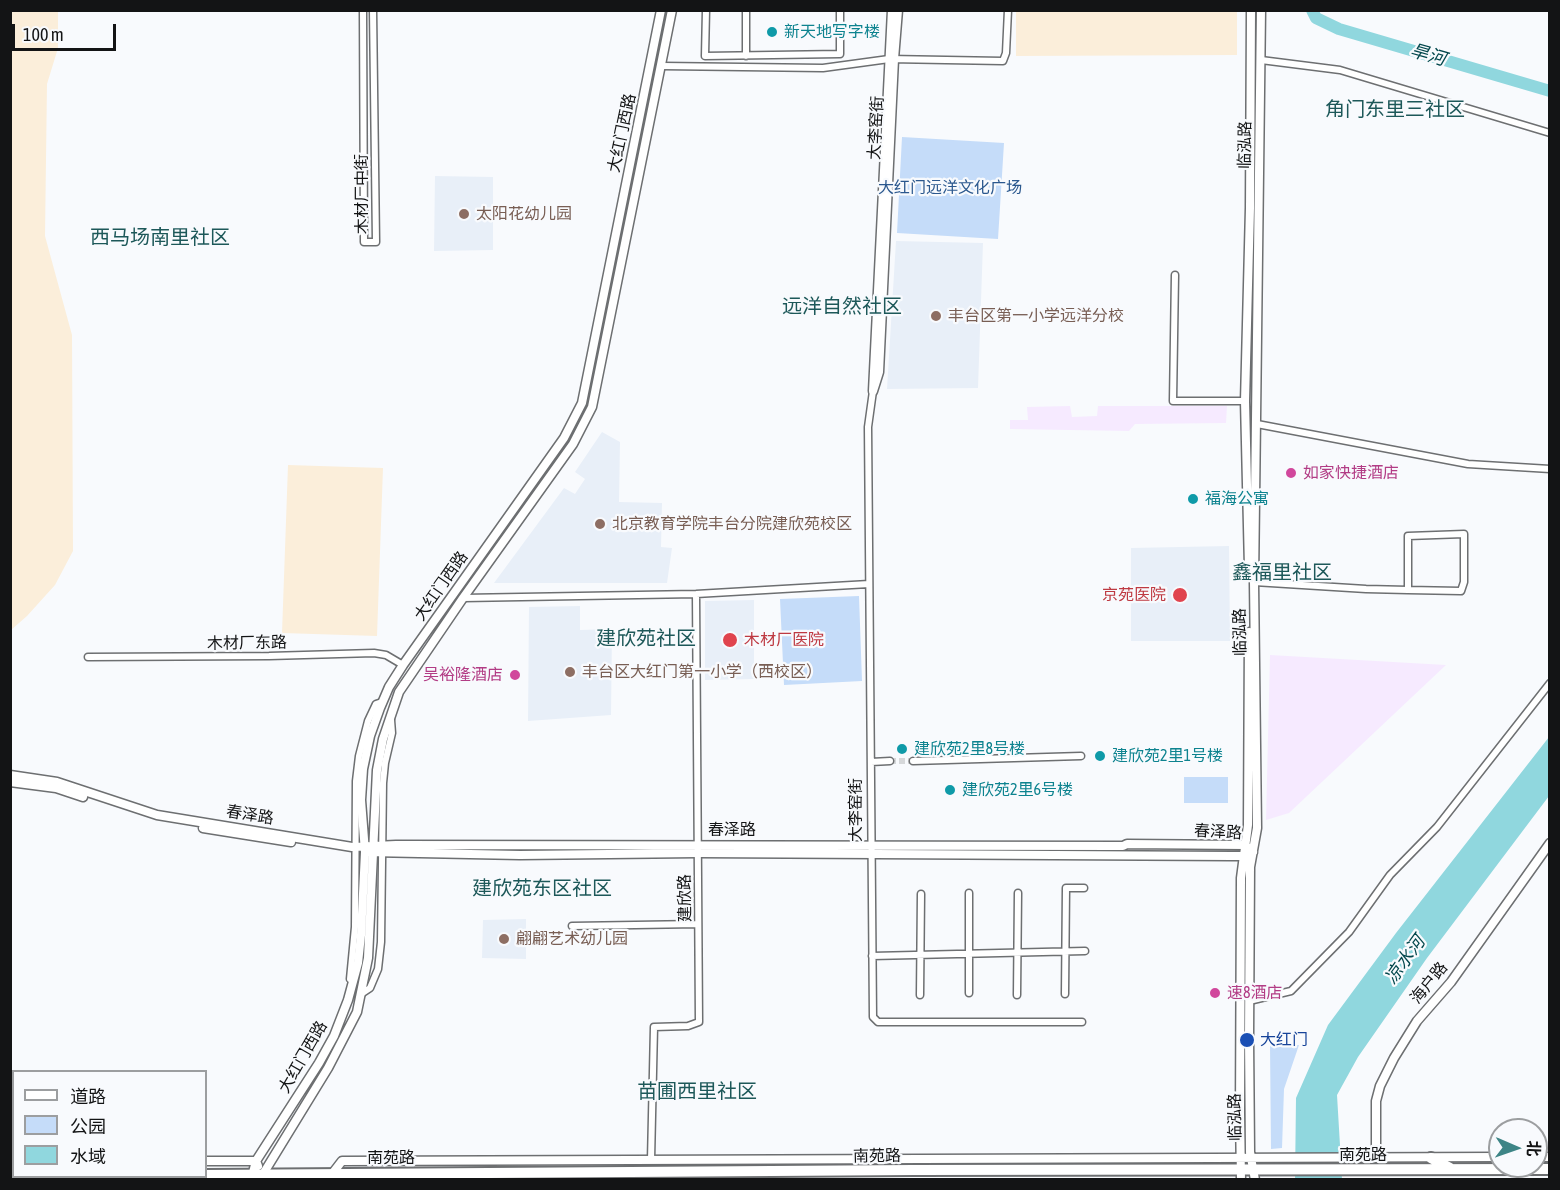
<!DOCTYPE html>
<html>
<head>
<meta charset="utf-8">
<style>
  body { margin:0 }
  #map { position:relative; width:1560px; height:1190px; overflow:hidden; background:#f8fafd; font-family:"Asap Condensed","Noto Sans SC",sans-serif }
  canvas { display:block }
  .frame { position:absolute; inset:0; border:12px solid #131415; pointer-events:none }
  .legend { position:absolute; left:12px; top:1070px; width:195px; height:108px; box-sizing:border-box; background:#f8fafd; border:2px solid #9c9ea0; margin:0; padding:8px 10px; list-style:none; font-size:18px; color:#131415 }
  .legend li { display:flex; align-items:center; gap:12px; height:30px }
  .legend b { width:30px; border:2px solid #9c9ea0 }
  .north { position:absolute; left:1488px; top:1118px; width:60px; height:60px; box-sizing:border-box; background:#f8fafd; border:2px solid #9c9ea0; border-radius:50%; rotate:92deg; font-size:16px; font-weight:700; line-height:24px; text-align:center; color:#131415 }
  .north::after { content:''; display:block; margin:auto; width:21px; height:27px; background:#3d8586; clip-path:polygon(50% 0,100% 100%,50% 72%,0 100%) }
  .scale { position:absolute; left:12px; top:24px; width:104px; height:27px; box-sizing:border-box; border:3px solid #131415; border-top:0; padding-left:8px; font-size:18px; line-height:21px; white-space:nowrap; color:#131415; -webkit-text-stroke:4px #f8fafd; paint-order:stroke }
</style>
</head>
<body>
<div id="map">
<canvas width="1560" height="1190"></canvas>
<div class="frame"></div>
<ul class="legend">
<li><b style="height:8px;background:#fff"></b>道路</li>
<li><b style="height:16px;background:#c5dcf9"></b>公园</li>
<li><b style="height:16px;background:#90d7de"></b>水域</li>
</ul>
<div class="north">北</div>
<div class="scale">100 m</div>
</div>
<script>
const ctx = document.querySelector('canvas').getContext('2d');
ctx.lineJoin = 'round';
function fill(path, color) { ctx.fillStyle = color; ctx.fill(path, 'evenodd'); }
const shape = rows => new Path2D(rows.map(r => 'M' + r).join(''));
function strokePath(path, color, width, dash) { ctx.strokeStyle = color; ctx.lineWidth = width; ctx.lineCap = dash ? 'butt' : 'round'; ctx.setLineDash(dash || []); ctx.stroke(path); }
function drawText(font, color, halo, rows, align = 'center') {
  ctx.font = font + ' "Asap Condensed","Noto Sans SC",sans-serif'; ctx.lineWidth = 4.5; ctx.setLineDash([]); ctx.textBaseline = 'middle'; ctx.strokeStyle = halo; ctx.fillStyle = color; for (const [text, x, y, turn = 0] of rows) {
    ctx.save(); ctx.translate(x, y); ctx.rotate((+turn || 0) * Math.PI / 180); ctx.textAlign = isNaN(turn) ? turn : align; if (halo) ctx.strokeText(text, 0, 0); ctx.fillText(text, 0, 0); ctx.restore();
  }
}
fill(shape([
  [11,10,58,11,58,48,47,84,45,236,72,335,73,551,55,585,27,616,11,630],
  [1016,11,1237,11,1237,55,1016,56],
  [288,465,383,468,377,636,282,633]
]), '#fbeeda');
fill(shape([
  [1070,406,1072,417,1097,416,1098,406,1227,406,1226,423,1135,424,1129,431,1010,429,1010,420,1028,420,1027,407],
  [1270,655,1446,665,1289,813,1266,820]
]), '#f6eaff');
fill(shape([
  [435,176,493,177,493,250,434,251],
  [896,241,983,243,978,388,887,389],
  [602,432,620,442,619,502,662,503,661,547,672,548,667,583,494,583,564,488,575,494,585,479,575,472],
  [1229,546,1230,641,1131,641,1131,548],
  [754,600,754,679,705,680,705,601],
  [580,606,580,630,612,629,611,715,528,721,529,607],
  [526,919,526,959,482,958,483,920]
]), '#e8eff8');
fill(shape([
  [902,137,1004,143,998,239,897,233],
  [859,596,862,681,784,685,780,599],
  [1184,777,1228,777,1228,803,1184,803],
  [1270,1045,1299,1045,1284,1089,1282,1148,1271,1149]
]), '#c5dcf9');
fill(shape([
  [1549,737,1549,796,1427,958,1358,1057,1337,1095,1342,1179,1295,1180,1296,1098,1328,1025,1396,933]
]), '#90d7de');
strokePath(shape([
  [1312,10,1316,18,1339,29,1550,91]
]), '#90d7de', 12);
strokePath(shape([
  [890,761,913,761]
]), '#d6d8da', 6, [6, 3]);
const street = shape([
  [363,10,364,242,376,242,373,10],
  [706,10,705,56,840,54,840,10],
  [746,10,746,56],
  [1261,60,1340,70,1550,133],
  [662,66,823,68,889,59,1003,61,1006,53,1008,10],
  [1175,275,1173,401,1245,401],
  [873,391,868,427,873,1017,878,1022,1082,1022],
  [1257,424,1468,464,1550,469],
  [1254,582,1366,589,1408,590,1461,591,1464,582,1464,534,1408,536,1408,590],
  [463,598,696,594,869,584],
  [88,657,269,656,374,653,386,655,403,665],
  [913,761,1081,756],
  [871,762,890,761],
  [572,926,698,924],
  [872,956,1085,951],
  [350,979,355,927,356,781,359,756,368,721,376,704,382,702],
  [969,993,969,893],
  [361,994,370,988,378,969,381,942,383,783,385,763,392,733,391,720],
  [1065,994,1066,888,1084,888],
  [920,995,921,894],
  [1017,995,1018,893],
  [1249,1001,1291,991,1349,932,1390,875,1437,827,1550,683],
  [651,1160,654,1027,688,1026,699,1022,696,594]
]);
const secondary = shape([
  [892,10,873,391,879,372,894,59,898,10],
  [1249,568,1245,401,1250,208,1251,10],
  [10,775,57,782,157,815,352,847,396,845,1123,846,1127,844,1245,845,1253,852],
  [10,782,56,788,83,797],
  [203,828,291,842],
  [369,852,520,855,698,853,1232,856,1243,856,1253,852],
  [1536,1157,1550,1157],
  [1376,1158,1376,1101,1380,1086,1394,1058,1417,1021,1451,982,1550,843],
  [10,1160,14,1160],
  [206,1161,256,1161,258,1166],
  [332,1174,342,1161,1500,1157],
  [260,1179,328,1068,357,1012,368,958,377,770,383,739,399,692,463,598,573,444,592,407,672,10],
  [251,1180,256,1161,319,1063,334,1036,348,1000,358,963,361,935,365,852,361,800,363,769,370,736,380,708,389,687,403,665,564,438,582,403,661,10],
  [1241,1180,1240,1113,1241,878,1248,825,1249,632],
  [1255,1180,1250,1152,1249,1038,1250,867,1257,828,1254,582,1261,10]
]);
const highway = shape([
  [1431,1158,1450,1168],
  [206,1175,913,1170,1550,1169],
  [10,1178,152,1176]
]);
strokePath(street, '#6d6f71', 9);
strokePath(secondary, '#6d6f71', 11);
strokePath(highway, '#6d6f71', 14);
strokePath(street, '#fff', 6);
strokePath(secondary, '#fff', 8);
strokePath(highway, '#fff', 10);
for (const [x, y, r, color] of [
  [772,32,6,"#0f9aa8"],
  [464,214,6,"#8d6e63"],
  [936,316,6,"#8d6e63"],
  [1291,473,6,"#d1479c"],
  [1193,499,6,"#0f9aa8"],
  [600,524,6,"#8d6e63"],
  [1180,595,8,"#e0444e"],
  [730,640,8,"#e0444e"],
  [570,672,6,"#8d6e63"],
  [515,675,6,"#d1479c"],
  [902,749,6,"#0f9aa8"],
  [1100,756,6,"#0f9aa8"],
  [950,790,6,"#0f9aa8"],
  [504,939,6,"#8d6e63"],
  [1215,993,6,"#d1479c"],
  [1247,1040,8,"#1a4fb4"]
]) { const dot = new Path2D(); dot.arc(x, y, r, 0, 2 * Math.PI); ctx.fillStyle = color; ctx.fill(dot); strokePath(dot, '#f8fafd', 2); }
drawText('16px', '#0d838f', '#f8fafd', [
  ["新天地写字楼",784,32],
  ["福海公寓",1205,499],
  ["建欣苑2里8号楼",914,749],
  ["建欣苑2里1号楼",1112,756],
  ["建欣苑2里6号楼",962,790]
], 'left');
drawText('16px', '#131415', '#f8fafd', [
  ["大李窑街",876,128,-87],
  ["大红门西路",622,133,-78],
  ["临泓路",1245,145,-89],
  ["木材厂中街",362,194,-90],
  ["大红门西路",441,586,-55],
  ["临泓路",1240,632,-91],
  ["木材厂东路",247,643,-1],
  ["大李窑街",856,810,-90],
  ["春泽路",250,815,9],
  ["春泽路",732,830],
  ["春泽路",1218,832,3],
  ["建欣路",685,898,-91],
  ["海户路",1429,983,-51],
  ["大红门西路",303,1057,-60],
  ["临泓路",1235,1117,-91],
  ["南苑路",1363,1155],
  ["南苑路",877,1156,-1],
  ["南苑路",391,1158]
]);
drawText('16px', '#2b588e', '#f8fafd', [
  ["大红门远洋文化广场",950,188]
]);
drawText('16px', '#785e54', '#f8fafd', [
  ["太阳花幼儿园",476,214],
  ["丰台区第一小学远洋分校",948,316],
  ["北京教育学院丰台分院建欣苑校区",612,524],
  ["丰台区大红门第一小学（西校区）",582,672],
  ["翩翩艺术幼儿园",516,939]
], 'left');
drawText('16px', '#b23c85', '#f8fafd', [
  ["如家快捷酒店",1303,473],
  ["吴裕隆酒店",503,675,"right"],
  ["速8酒店",1227,993]
], 'left');
drawText('16px', '#be3a42', '#f8fafd', [
  ["京苑医院",1166,595],
  ["木材厂医院",744,640,"left"]
], 'right');
drawText('16px', '#164399', '#f8fafd', [
  ["大红门",1260,1040]
], 'left');
drawText('italic 18px', '#02474c', '#f8fafd', [
  ["旱河",1428,55,16],
  ["凉水河",1405,960,-54]
]);
drawText('20px', '#1d5859', '#f8fafd', [
  ["角门东里三社区",1395,110],
  ["西马场南里社区",160,238],
  ["远洋自然社区",842,307],
  ["鑫福里社区",1282,573],
  ["建欣苑社区",646,639],
  ["建欣苑东区社区",542,889],
  ["苗圃西里社区",697,1092]
]);
</script>
</body>
</html>
